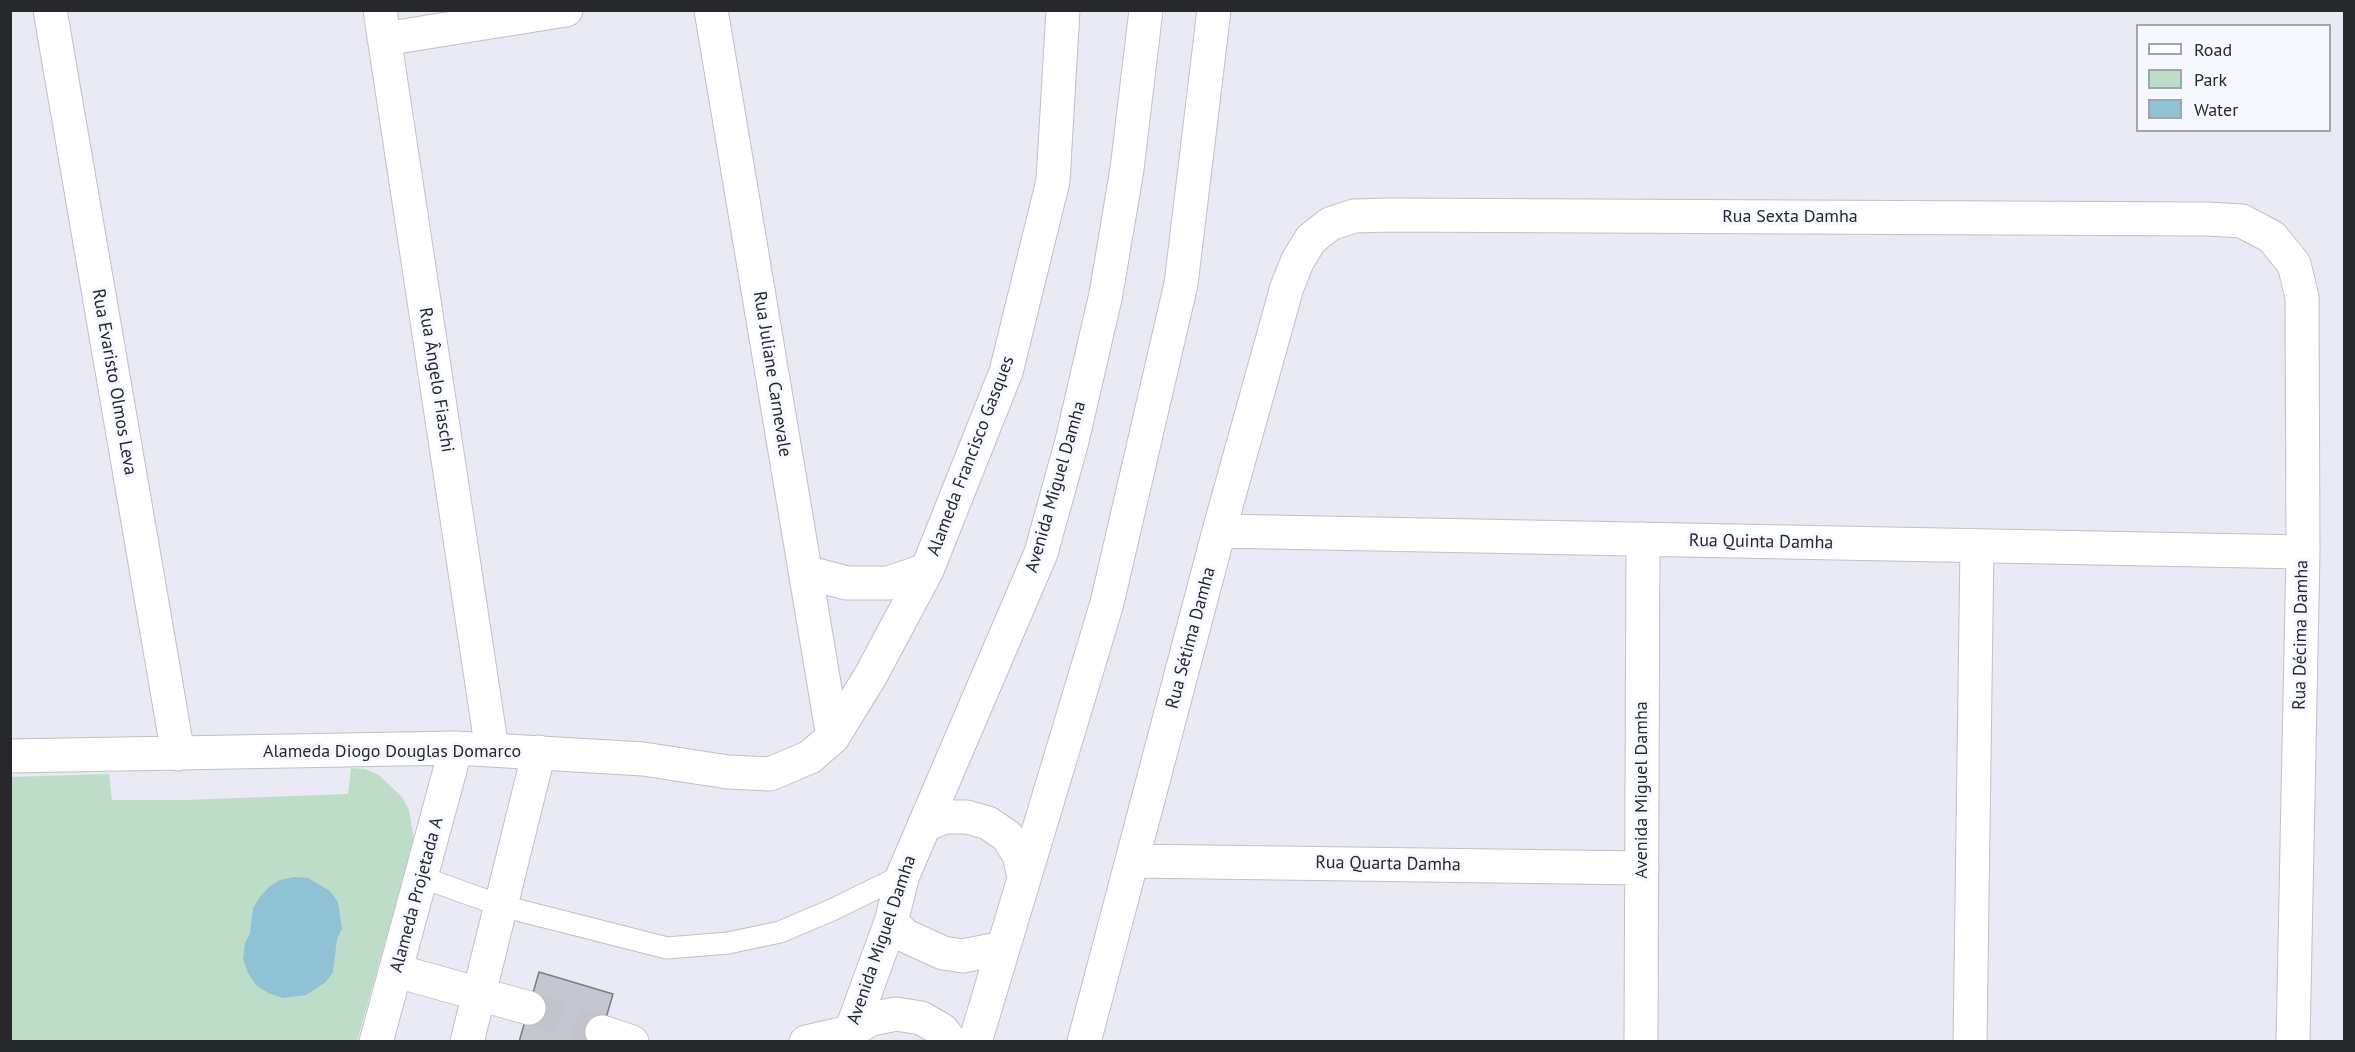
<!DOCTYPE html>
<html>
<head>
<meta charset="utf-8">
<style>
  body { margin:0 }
  #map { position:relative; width:2355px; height:1052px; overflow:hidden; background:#e9eaf3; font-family:"PT Sans",sans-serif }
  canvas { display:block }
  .frame { position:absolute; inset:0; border:12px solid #27282b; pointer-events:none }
  .legend { position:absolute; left:2136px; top:24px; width:195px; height:108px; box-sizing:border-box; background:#f6f8ff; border:2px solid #a3a5aa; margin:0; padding:8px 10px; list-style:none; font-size:18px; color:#27282b }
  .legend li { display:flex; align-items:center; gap:12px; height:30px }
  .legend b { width:30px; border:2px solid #a3a5aa }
</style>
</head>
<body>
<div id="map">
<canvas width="2355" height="1052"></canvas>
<div class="frame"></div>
<ul class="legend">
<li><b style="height:8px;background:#fff"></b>Road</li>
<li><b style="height:16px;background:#bdddc8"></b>Park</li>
<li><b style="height:16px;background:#90c2d5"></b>Water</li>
</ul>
</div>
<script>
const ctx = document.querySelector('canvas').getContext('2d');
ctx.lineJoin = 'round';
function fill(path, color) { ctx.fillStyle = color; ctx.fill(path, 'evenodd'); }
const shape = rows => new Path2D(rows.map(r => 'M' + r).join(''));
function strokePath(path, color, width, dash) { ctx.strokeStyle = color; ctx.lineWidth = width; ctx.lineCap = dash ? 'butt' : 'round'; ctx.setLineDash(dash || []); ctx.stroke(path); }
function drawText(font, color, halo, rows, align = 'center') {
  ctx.font = font + ' "PT Sans",sans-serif'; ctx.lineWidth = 6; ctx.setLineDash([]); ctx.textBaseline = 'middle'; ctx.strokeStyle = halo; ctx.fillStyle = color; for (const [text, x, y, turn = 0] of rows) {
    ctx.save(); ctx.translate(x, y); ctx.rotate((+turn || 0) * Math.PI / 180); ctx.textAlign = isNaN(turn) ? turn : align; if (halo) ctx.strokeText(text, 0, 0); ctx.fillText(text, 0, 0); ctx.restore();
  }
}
fill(shape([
  [351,768,365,769,379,775,402,797,409,810,414,840,357,1041,11,1041,10,777,109,774,112,800,185,800,348,794]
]), '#bdddc8');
fill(shape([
  [294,877,308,878,330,891,338,902,342,929,337,939,333,972,326,982,306,995,283,998,268,993,256,985,248,973,243,959,245,943,250,933,253,908,260,897,269,887,280,880]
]), '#90c2d5');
const building = shape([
  [539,972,613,994,599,1042,519,1042,539,972]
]);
fill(building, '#c5c7cf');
strokePath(building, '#7a7b83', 1.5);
strokePath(shape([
  [529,1008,602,1032]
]), '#c2c3cb', 33, [33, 16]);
const service = shape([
  [421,877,502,906,667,948,728,943,780,932,834,909,903,875]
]);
const minor = shape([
  [50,10,178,754],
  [380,10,492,750],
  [711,10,833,737],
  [384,39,566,10],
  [1219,531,2303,552],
  [805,572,847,583,888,583,927,570],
  [10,756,456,748,643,759,728,772,770,774,810,757,833,737,871,675,927,570,1006,372,1053,181,1063,10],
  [1133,861,1642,868],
  [397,971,529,1008],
  [602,1032,632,1042],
  [376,1042,456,748],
  [467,1042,539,752],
  [806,1042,849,1032],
  [1084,1042,1219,531,1287,287,1298,260,1311,239,1330,224,1354,216,1389,215,2207,219,2242,221,2272,237,2294,264,2302,297,2303,552,2293,1042],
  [1641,1042,1643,539],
  [1970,1042,1977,546]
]);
const tertiary = shape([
  [924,825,945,817,967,817,988,823,1007,836,1019,855,1024,877],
  [891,922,906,936,943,953,963,956,1003,948],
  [849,1032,871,1019,896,1014,921,1018,942,1030,951,1042],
  [847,1042,891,922,903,875,1041,553,1072,441,1106,294,1127,169,1146,10],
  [975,1042,1107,603,1181,284,1214,10]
]);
strokePath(service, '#bfc0c9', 23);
strokePath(minor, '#bfc0c9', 35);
strokePath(tertiary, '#bfc0c9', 35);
strokePath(service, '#fff', 21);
strokePath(minor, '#fff', 33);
strokePath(tertiary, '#fff', 33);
drawText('18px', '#27282b', '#f6f8ff', [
  ["Rua Sexta Damha",1790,217],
  ["Rua Juliane Carnevale",772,374,81],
  ["Rua Ângelo Fiaschi",436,380,81],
  ["Rua Evaristo Olmos Leva",114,382,80],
  ["Alameda Francisco Gasques",971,456,-69],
  ["Avenida Miguel Damha",1056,487,-74],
  ["Rua Quinta Damha",1761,542,1],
  ["Rua Décima Damha",2301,635,-89],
  ["Rua Sétima Damha",1191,638,-75],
  ["Alameda Diogo Douglas Domarco",392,752],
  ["Avenida Miguel Damha",1642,790,-90],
  ["Rua Quarta Damha",1388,864,1],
  ["Alameda Projetada A",417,895,-75],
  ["Avenida Miguel Damha",882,940,-71]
]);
</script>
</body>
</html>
